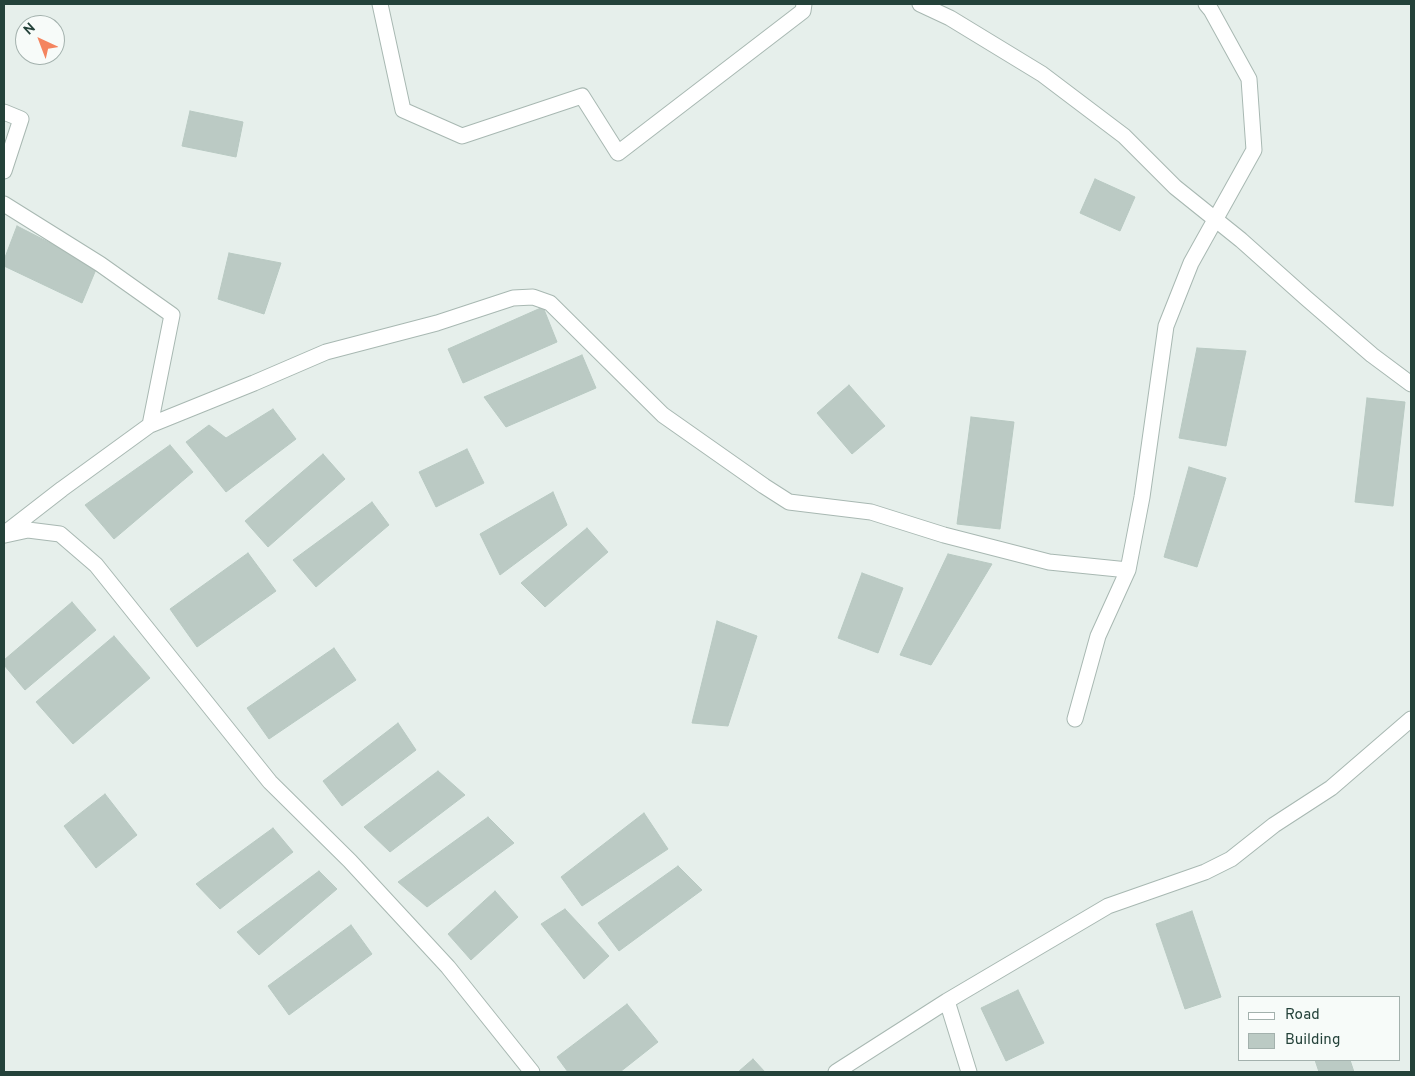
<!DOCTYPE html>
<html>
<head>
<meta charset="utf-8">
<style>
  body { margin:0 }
  #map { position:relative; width:1415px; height:1076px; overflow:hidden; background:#e6efeb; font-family:Overpass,sans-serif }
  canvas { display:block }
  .frame { position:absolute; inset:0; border:5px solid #24423a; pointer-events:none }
  .legend { position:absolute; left:1238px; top:996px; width:162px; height:65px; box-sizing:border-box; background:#f7fbf9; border:1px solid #a3b1ad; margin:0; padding:6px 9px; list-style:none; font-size:15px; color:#24423a }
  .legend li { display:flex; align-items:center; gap:10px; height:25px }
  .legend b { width:25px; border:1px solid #a3b1ad }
  .north { position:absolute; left:15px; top:15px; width:50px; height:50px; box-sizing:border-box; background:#f7fbf9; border:1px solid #a3b1ad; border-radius:50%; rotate:317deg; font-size:14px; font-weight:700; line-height:20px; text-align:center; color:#24423a }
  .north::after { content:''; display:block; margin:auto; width:18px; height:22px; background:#f4845f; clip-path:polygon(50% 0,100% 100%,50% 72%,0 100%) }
</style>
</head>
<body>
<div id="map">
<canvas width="1415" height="1076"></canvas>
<div class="frame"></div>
<ul class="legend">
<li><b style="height:6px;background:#fff"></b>Road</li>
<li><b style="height:14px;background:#bbcac4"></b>Building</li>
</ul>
<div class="north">N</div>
</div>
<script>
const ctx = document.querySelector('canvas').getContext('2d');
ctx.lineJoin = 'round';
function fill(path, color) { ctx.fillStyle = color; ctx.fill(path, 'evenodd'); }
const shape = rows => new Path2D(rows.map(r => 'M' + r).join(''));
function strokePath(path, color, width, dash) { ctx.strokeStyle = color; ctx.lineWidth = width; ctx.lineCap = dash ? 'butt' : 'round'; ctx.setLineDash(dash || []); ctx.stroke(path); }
const building = shape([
  [190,111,243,122,236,157,182,146,190,111],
  [1095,179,1135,197,1120,231,1080,213,1095,179],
  [17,226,97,267,82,303,4,266,4,260,17,226],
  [229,253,281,263,264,314,218,299,229,253],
  [543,307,557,342,463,383,448,349,543,307],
  [1197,348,1246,351,1226,446,1179,438,1197,348],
  [582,355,596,388,506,427,484,397,582,355],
  [849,385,885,426,852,454,817,413,849,385],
  [1367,398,1405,402,1393,506,1355,502,1367,398],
  [273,409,296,439,226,492,186,442,209,425,226,438,273,409],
  [971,417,1014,422,1000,529,957,524,971,417],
  [170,445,193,472,114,539,85,505,170,445],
  [467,449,484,483,436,507,419,472,467,449],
  [323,454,345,479,268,547,245,521,323,454],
  [1189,467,1226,478,1197,567,1164,557,1189,467],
  [553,492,567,525,500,575,480,534,553,492],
  [372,502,389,525,316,587,293,560,372,502],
  [587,528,608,552,545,607,521,583,587,528],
  [248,553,276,591,197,647,170,609,248,553],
  [948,554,992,564,931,665,900,655,948,554],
  [862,573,903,588,878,653,838,638,862,573],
  [72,602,96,630,25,690,4,665,4,660,72,602],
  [717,621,757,636,728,726,692,723,717,621],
  [114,636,150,678,73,744,36,702,114,636],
  [334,648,356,680,269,739,247,708,334,648],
  [398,723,416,750,342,806,323,781,398,723],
  [438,771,465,795,390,852,364,827,438,771],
  [105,794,137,835,96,868,64,826,105,794],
  [644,813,668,849,582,906,561,877,644,813],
  [488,817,514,843,427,907,398,882,488,817],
  [273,828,293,852,220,909,196,884,273,828],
  [678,866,702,890,619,951,598,923,678,866],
  [319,871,337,889,259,955,237,932,319,871],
  [495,891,518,917,471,960,448,934,495,891],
  [565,909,609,956,584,979,541,924,565,909],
  [1192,911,1221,997,1185,1009,1156,924,1192,911],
  [351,925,372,954,289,1015,268,986,351,925],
  [1018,990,1044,1043,1006,1061,981,1008,1018,990],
  [627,1004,658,1042,620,1072,568,1072,557,1057,627,1004],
  [753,1059,765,1072,738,1072,753,1059],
  [1315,1060,1350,1060,1354,1072,1319,1072,1315,1060]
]);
fill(building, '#bbcac4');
strokePath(building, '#b8c9c2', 1);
const street = shape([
  [380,4,403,110,462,136,582,96,618,153,803,11,804,4],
  [920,4,950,18,1042,74,1124,136,1175,187,1241,240,1306,298,1372,355,1411,384],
  [4,112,21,119,4,171],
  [4,204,100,264,172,315,150,425],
  [4,534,62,489,150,425,254,383,326,352,437,323,513,298,533,297,550,303,663,415,764,486,789,502,871,512,944,535,1049,562,1128,570],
  [5,535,28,530,60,534,96,565,270,782,350,861,448,967,532,1072],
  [1075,719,1098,636,1128,570,1142,497,1166,326,1191,263,1254,150,1249,79,1211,10,1206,4],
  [947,1001,969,1072],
  [836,1072,947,1001,1108,906,1205,872,1231,859,1274,825,1331,788,1411,719]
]);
strokePath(street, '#a8b8b2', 17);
strokePath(street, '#fff', 15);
</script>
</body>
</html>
